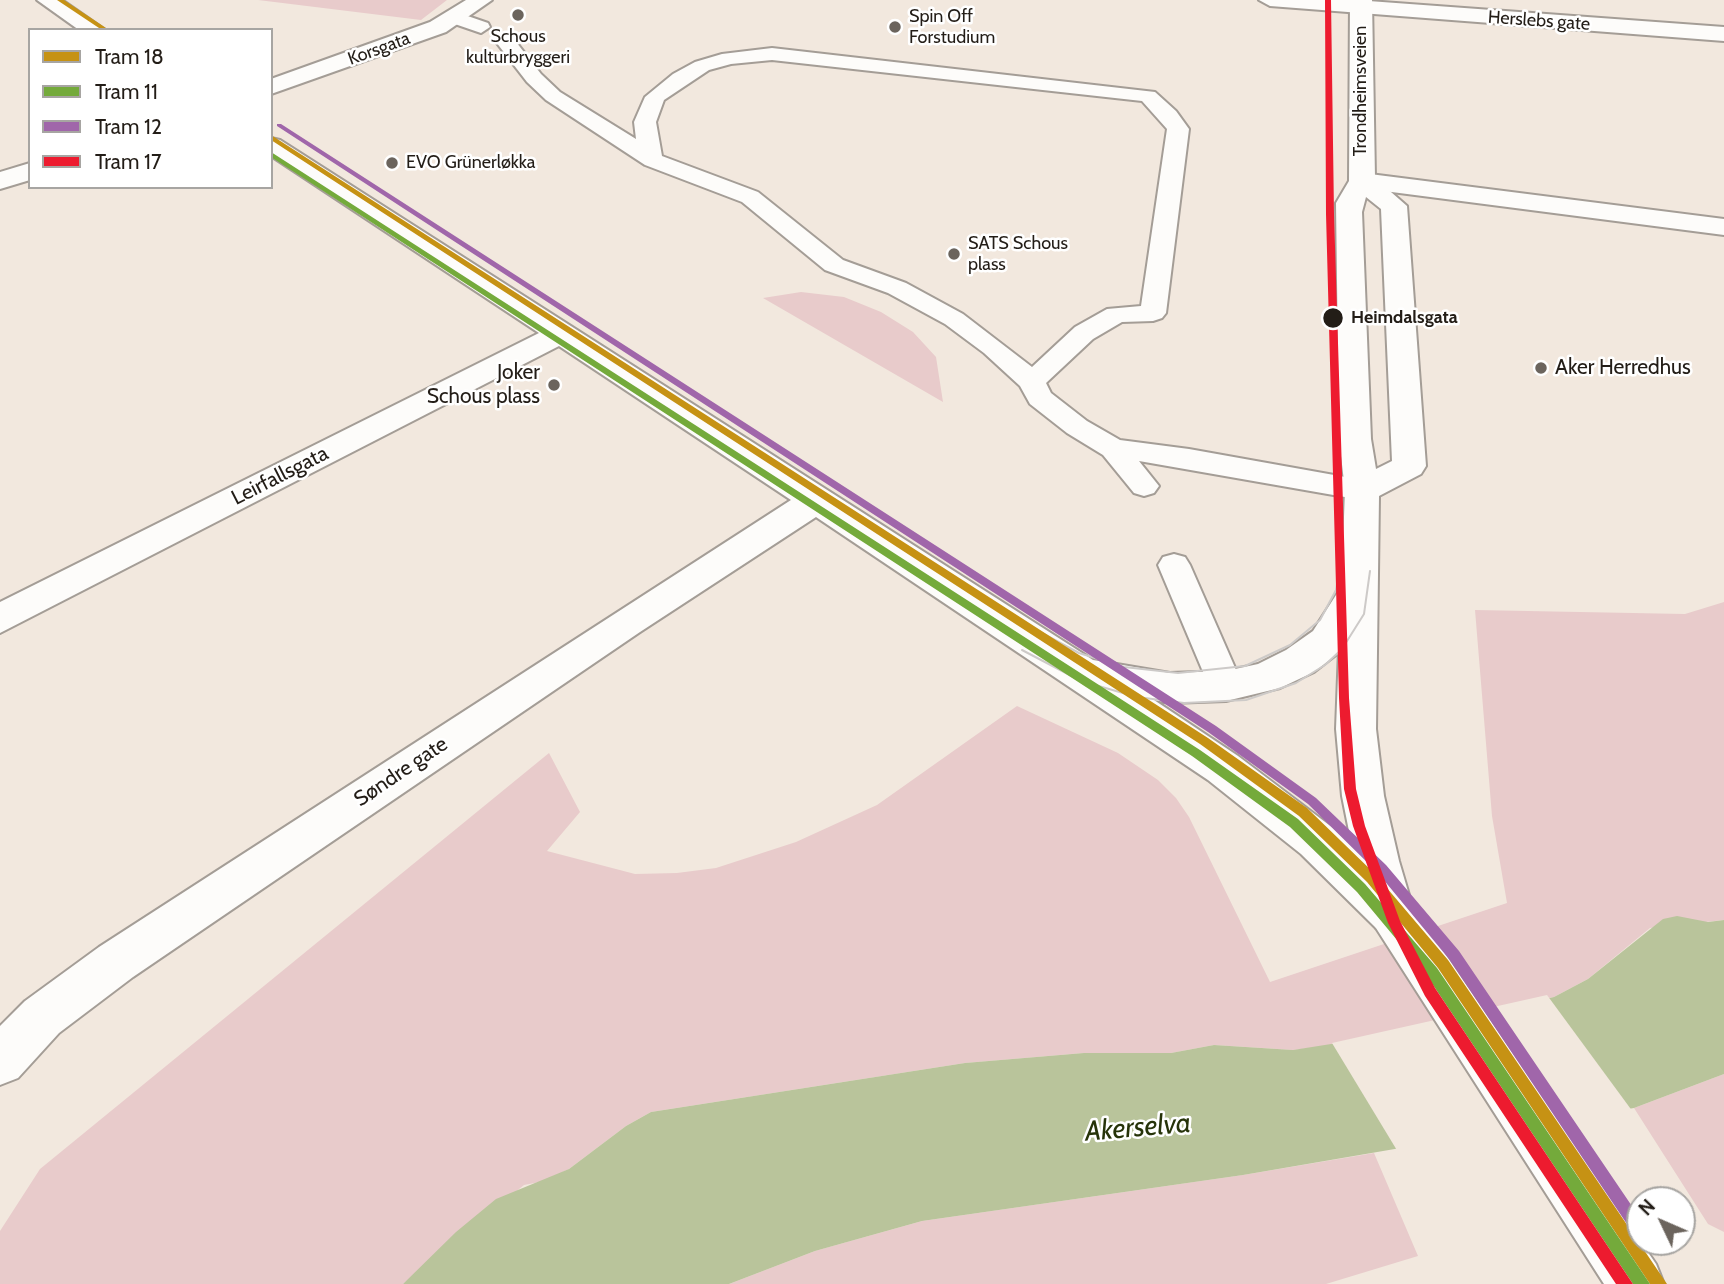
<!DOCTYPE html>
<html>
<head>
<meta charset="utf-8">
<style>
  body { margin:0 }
  #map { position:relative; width:1724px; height:1284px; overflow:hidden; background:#f2e8de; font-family:Cabin,sans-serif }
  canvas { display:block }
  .legend { position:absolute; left:28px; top:28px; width:245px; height:161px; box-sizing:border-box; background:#fff; border:2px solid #a7a5a2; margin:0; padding:9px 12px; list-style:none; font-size:21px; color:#231d17 }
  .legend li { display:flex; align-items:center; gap:14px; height:35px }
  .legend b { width:35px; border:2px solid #a7a5a2 }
  .north { position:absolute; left:1626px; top:1186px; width:70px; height:70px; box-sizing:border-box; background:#fff; border:2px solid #a7a5a2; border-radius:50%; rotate:314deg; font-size:19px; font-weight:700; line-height:28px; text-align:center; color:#231d17 }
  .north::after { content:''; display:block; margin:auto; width:24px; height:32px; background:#6b645d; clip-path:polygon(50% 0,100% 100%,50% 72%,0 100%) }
</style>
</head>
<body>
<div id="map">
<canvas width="1724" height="1284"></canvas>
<ul class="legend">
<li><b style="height:9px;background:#c69214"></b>Tram 18</li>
<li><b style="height:9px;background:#74aa3b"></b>Tram 11</li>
<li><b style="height:9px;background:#a066aa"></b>Tram 12</li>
<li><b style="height:9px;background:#ed1b2f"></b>Tram 17</li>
</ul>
<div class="north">N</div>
</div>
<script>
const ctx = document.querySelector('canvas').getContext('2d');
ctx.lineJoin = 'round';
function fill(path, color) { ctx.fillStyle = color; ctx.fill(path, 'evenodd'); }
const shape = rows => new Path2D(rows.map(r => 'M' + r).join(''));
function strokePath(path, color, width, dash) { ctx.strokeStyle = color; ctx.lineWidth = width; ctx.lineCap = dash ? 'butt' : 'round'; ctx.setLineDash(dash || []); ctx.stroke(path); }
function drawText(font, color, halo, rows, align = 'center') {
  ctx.font = font + ' Cabin,sans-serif'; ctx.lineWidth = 5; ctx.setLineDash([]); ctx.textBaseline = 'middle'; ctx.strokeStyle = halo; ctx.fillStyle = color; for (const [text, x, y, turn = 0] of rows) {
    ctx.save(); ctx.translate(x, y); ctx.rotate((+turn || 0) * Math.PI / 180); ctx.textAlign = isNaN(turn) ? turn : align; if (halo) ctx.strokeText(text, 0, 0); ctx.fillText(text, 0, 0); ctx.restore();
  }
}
fill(shape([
  [258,0,447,0,421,20],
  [801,292,844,297,881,312,913,332,936,357,943,402,763,298],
  [1724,602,1724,920,1650,928,1588,979,1554,997,1331,1046,1293,1050,1214,1045,1171,1053,1084,1053,965,1063,651,1112,626,1126,569,1169,545,1181,524,1185,403,1284,0,1284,0,1231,40,1169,549,753,580,812,547,851,635,874,677,873,716,868,796,842,877,805,1017,706,1118,753,1158,780,1176,798,1189,817,1270,982,1507,903,1492,816,1475,610,1685,614],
  [1724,1074,1724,1232,1708,1224,1634,1108],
  [1374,1153,1418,1256,1326,1284,729,1284,815,1251,922,1221,1243,1175]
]), '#e8cbcb');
fill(shape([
  [1677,916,1708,922,1724,920,1724,1074,1634,1108,1243,1175,922,1221,815,1251,729,1284,403,1284,456,1232,496,1199,569,1169,626,1126,651,1112,965,1063,1084,1053,1171,1053,1214,1045,1293,1050,1401,1033,1554,997,1588,979,1663,919]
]), '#b9c49b');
fill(shape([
  [1547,995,1633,1112,1398,1152,1332,1043]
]), '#f2e8de');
const service = shape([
  [456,12,488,23,490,27,481,33,449,22,447,18,449,14,456,12],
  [506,36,513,38,541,74,560,92,636,139,634,122,645,97,673,74,695,62,722,54,772,48,1155,92,1176,111,1189,129,1166,313,1162,318,1153,321,1122,322,1093,339,1046,383,1051,393,1087,421,1120,440,1189,449,1362,480,1372,483,1377,490,1372,497,1362,500,1139,461,1159,486,1154,493,1144,496,1134,493,1103,455,1067,433,1030,404,1020,386,984,353,945,324,888,293,825,270,742,202,645,165,546,100,527,82,496,42,506,36],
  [772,60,1142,101,1167,129,1141,306,1107,309,1075,327,1032,367,963,314,906,283,843,260,758,192,662,156,656,122,664,100,709,70,731,64,772,60],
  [1174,554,1185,557,1190,565,1243,686,1238,695,1226,699,1214,695,1209,686,1158,565,1163,557,1174,554]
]);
const minor = shape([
  [37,0,62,0,105,30,79,30,37,0],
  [466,0,492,0,446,32,271,94,271,79,430,22,466,0],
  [271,138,280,140,1093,660,1170,673,1226,671,1258,664,1286,650,1313,631,1345,581,1358,577,1371,581,1377,591,1356,630,1341,651,1314,672,1280,688,1226,701,1170,703,1154,700,1238,756,1333,828,1408,898,1415,913,1408,928,1392,934,1376,928,1301,854,1208,780,816,517,640,632,133,977,59,1033,18,1078,0,1085,0,1026,25,1001,99,947,791,500,559,346,0,633,0,602,539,333,271,156,271,138],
  [30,163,30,180,0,189,0,172,30,163],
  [1362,173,1724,219,1724,235,1353,187,1349,181,1353,175,1362,173]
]);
const tertiary = shape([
  [1350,0,1372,0,1375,178,1407,206,1426,466,1421,474,1379,496,1376,729,1384,796,1399,861,1412,905,1656,1264,1664,1284,1604,1284,1376,928,1355,861,1342,796,1336,729,1345,490,1339,439,1336,203,1349,181,1350,0],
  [1366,197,1381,209,1392,461,1376,469,1371,439,1362,212,1366,197]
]);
const secondary = shape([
  [1259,0,1355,0,1724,27,1724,41,1270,6,1259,0]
]);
strokePath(service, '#a49d96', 4);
strokePath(minor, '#a49d96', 4);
strokePath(tertiary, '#a49d96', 4);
strokePath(secondary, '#a49d96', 4);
fill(service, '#fdfcfa');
fill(minor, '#fdfcfa');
fill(tertiary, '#fdfcfa');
fill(secondary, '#fdfcfa');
strokePath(shape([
  [1016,619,1079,653,1124,667,1178,673,1245,666,1290,645,1320,620,1336,590,1343,547],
  [1022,650,1081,681,1137,697,1184,703,1246,700,1296,683,1325,665,1342,649,1364,614,1370,571]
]), '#cdcac8', 2);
fill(shape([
  [57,0,64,0,109,30,102,30,57,0],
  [271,135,1208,738,1307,808,1375,874,1448,960,1667,1284,1650,1284,1438,968,1367,882,1299,816,1200,744,271,140,271,135]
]), '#c69214');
fill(shape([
  [271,152,1200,750,1298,819,1365,884,1437,968,1650,1284,1633,1284,1427,976,1357,892,1290,827,1192,756,271,157,271,152]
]), '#74aa3b');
fill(shape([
  [277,124,281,124,1216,726,1316,798,1386,865,1459,951,1640,1218,1640,1238,1635,1236,1449,959,1378,873,1308,804,1208,732,277,126,277,124]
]), '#a066aa');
fill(shape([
  [1325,0,1331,0,1334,214,1349,698,1356,789,1365,826,1400,921,1435,988,1633,1284,1616,1284,1425,996,1388,923,1353,826,1344,789,1339,698,1326,214,1325,0]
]), '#ed1b2f');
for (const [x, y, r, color] of [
  [518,15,7,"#6b645d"],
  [895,27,7,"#6b645d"],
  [392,163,7,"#6b645d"],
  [954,254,7,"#6b645d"],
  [1333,318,11,"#231d17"],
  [1541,368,7,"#6b645d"],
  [554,385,7,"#6b645d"]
]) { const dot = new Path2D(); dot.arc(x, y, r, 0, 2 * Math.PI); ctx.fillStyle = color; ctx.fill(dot); strokePath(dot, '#fff', 2.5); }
drawText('18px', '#231d17', '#fff', [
  ["Spin Off",909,17],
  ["Forstudium",909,38],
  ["Schous",518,37,"center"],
  ["kulturbryggeri",518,58,"center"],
  ["EVO Grünerløkka",406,163],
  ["SATS Schous",968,244],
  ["plass",968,265]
], 'left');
drawText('18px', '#231d17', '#fff', [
  ["Herslebs gate",1539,21,4],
  ["Korsgata",379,49,-20],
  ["Trondheimsveien",1361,91,-90]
]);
drawText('bold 18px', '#231d17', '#fff', [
  ["Heimdalsgata",1351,318]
], 'left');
drawText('21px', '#231d17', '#fff', [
  ["Aker Herredhus",1555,368],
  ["Joker",540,373,"right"],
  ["Schous plass",540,397,"right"]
], 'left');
drawText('21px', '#231d17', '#fff', [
  ["Leirfallsgata",280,476,-27],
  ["Søndre gate",401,772,-34]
]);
drawText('italic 28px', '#263309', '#fff', [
  ["Akerselva",1138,1128,-5]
]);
</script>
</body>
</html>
